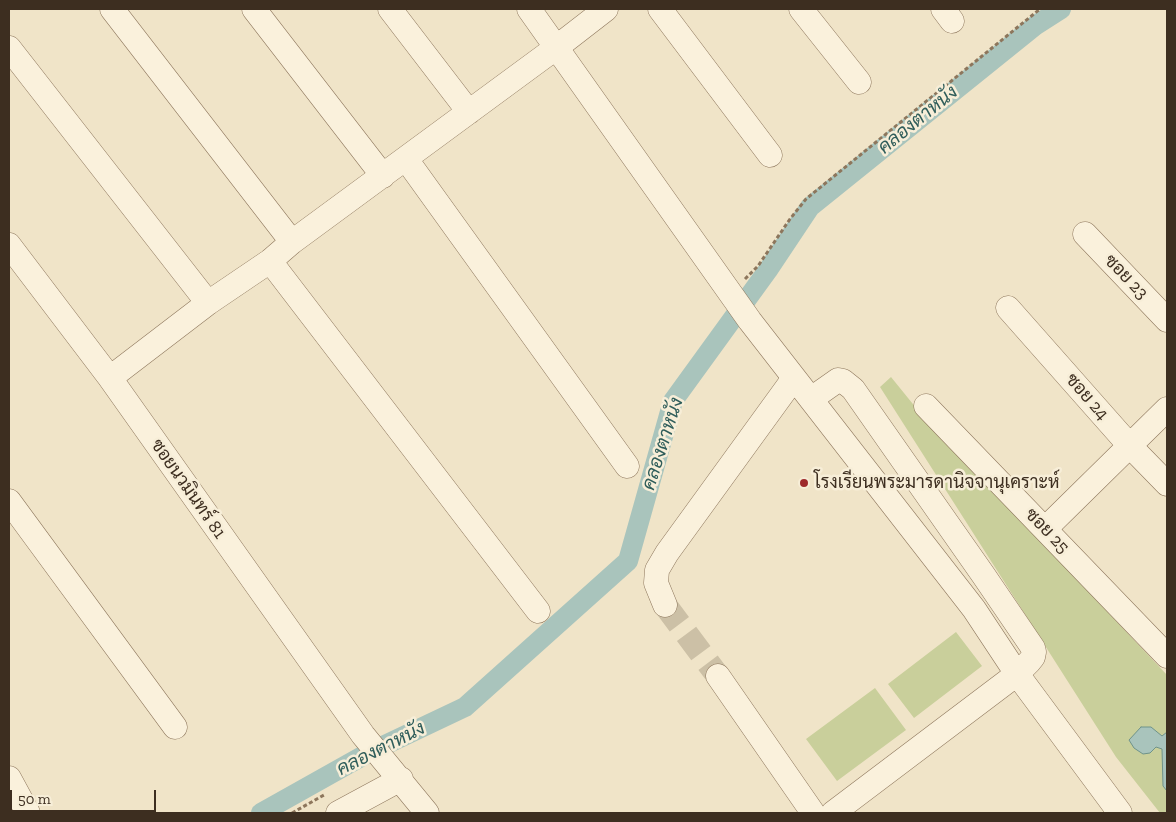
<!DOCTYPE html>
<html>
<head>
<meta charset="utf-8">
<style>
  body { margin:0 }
  #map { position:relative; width:1176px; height:822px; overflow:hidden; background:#f0e4c8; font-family:"Zilla Slab",serif }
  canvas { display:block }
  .frame { position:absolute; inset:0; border:10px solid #3d2e20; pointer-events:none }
  .scale { position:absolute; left:10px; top:790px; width:146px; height:22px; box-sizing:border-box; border:2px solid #3d2e20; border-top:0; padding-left:6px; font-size:15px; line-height:18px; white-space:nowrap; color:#3d2e20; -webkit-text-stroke:4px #f7eed8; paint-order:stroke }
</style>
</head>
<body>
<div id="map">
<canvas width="1176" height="822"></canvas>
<div class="frame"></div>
<div class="scale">50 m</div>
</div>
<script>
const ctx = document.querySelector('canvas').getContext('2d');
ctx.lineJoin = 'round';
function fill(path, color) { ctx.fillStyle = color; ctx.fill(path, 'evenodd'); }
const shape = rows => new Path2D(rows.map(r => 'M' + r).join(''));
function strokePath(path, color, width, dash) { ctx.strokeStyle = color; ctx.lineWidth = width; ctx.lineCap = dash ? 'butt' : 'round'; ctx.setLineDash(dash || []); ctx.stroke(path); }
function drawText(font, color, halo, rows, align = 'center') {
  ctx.font = font + ' "Zilla Slab",Sarabun,serif'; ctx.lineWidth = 5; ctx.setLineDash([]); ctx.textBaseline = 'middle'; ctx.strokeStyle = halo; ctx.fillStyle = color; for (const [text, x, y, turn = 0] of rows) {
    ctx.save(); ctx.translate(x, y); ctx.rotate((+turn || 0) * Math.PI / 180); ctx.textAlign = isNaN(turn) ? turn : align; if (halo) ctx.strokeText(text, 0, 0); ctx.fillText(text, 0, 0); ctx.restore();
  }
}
fill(shape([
  [891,377,921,414,1167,675,1167,813,1160,813,1116,757,880,387],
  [956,632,982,666,914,718,888,684],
  [875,688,906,730,837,781,806,739]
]), '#c9cf9b');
const water = shape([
  [1141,727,1151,727,1162,736,1167,732,1167,791,1163,786,1162,749,1156,747,1150,753,1143,754,1134,748,1129,740,1141,727]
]);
fill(water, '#a9c4bc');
strokePath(water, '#6f938a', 1);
strokePath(shape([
  [261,813,368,753,465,707,628,561,673,401,768,270,810,207,1036,25,1061,9]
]), '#a9c4bc', 20);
strokePath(shape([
  [665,605,718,676]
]), '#ccc0a6', 24, [24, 12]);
const minor = shape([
  [112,9,292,242],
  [254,9,383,176],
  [390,9,469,112],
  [529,9,750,321,974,609,1017,674,1120,813],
  [660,9,770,155],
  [801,9,859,82],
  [943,9,952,21],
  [9,48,208,303],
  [406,159,627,466],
  [1085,234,1167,320],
  [9,245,110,378,363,735,427,813],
  [270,261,538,611],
  [1008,308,1130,446,1167,484],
  [110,378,208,303,270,261,292,242,557,47,606,9],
  [811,399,838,380,843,381,853,389,984,576,1033,648,1034,652,1033,657,1029,662,1017,674,833,813],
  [926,406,1167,656],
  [9,501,175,727],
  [1045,529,1167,409],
  [665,605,656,583,657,570,667,553,794,378],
  [718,676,813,813],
  [9,778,28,813],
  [338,813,401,779]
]);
strokePath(minor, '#8d765c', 25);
strokePath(shape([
  [745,279,758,266,790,219,806,199,1040,9],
  [292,813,324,795]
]), '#8d765c', 3, [4, 2.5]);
strokePath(minor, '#faf1dc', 24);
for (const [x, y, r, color] of [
  [804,483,5,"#9e2a2b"]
]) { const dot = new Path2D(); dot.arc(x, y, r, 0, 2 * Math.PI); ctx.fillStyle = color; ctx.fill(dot); strokePath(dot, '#f7eed8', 2); }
drawText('18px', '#3d2e20', '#f7eed8', [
  ["ซอย 23",1126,277,46],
  ["ซอย 24",1087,397,49],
  ["ซอยนวมินทร์ 81",188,489,55],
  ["ซอย 25",1047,531,46]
]);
drawText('18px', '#3d2e20', '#f7eed8', [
  ["โรงเรียนพระมารดานิจจานุเคราะห์",814,483]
], 'left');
drawText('italic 19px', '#2f5d5a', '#f7eed8', [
  ["คลองตาหนัง",918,120,-39],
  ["คลองตาหนัง",663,444,-72],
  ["คลองตาหนัง",381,749,-27]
]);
</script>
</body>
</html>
